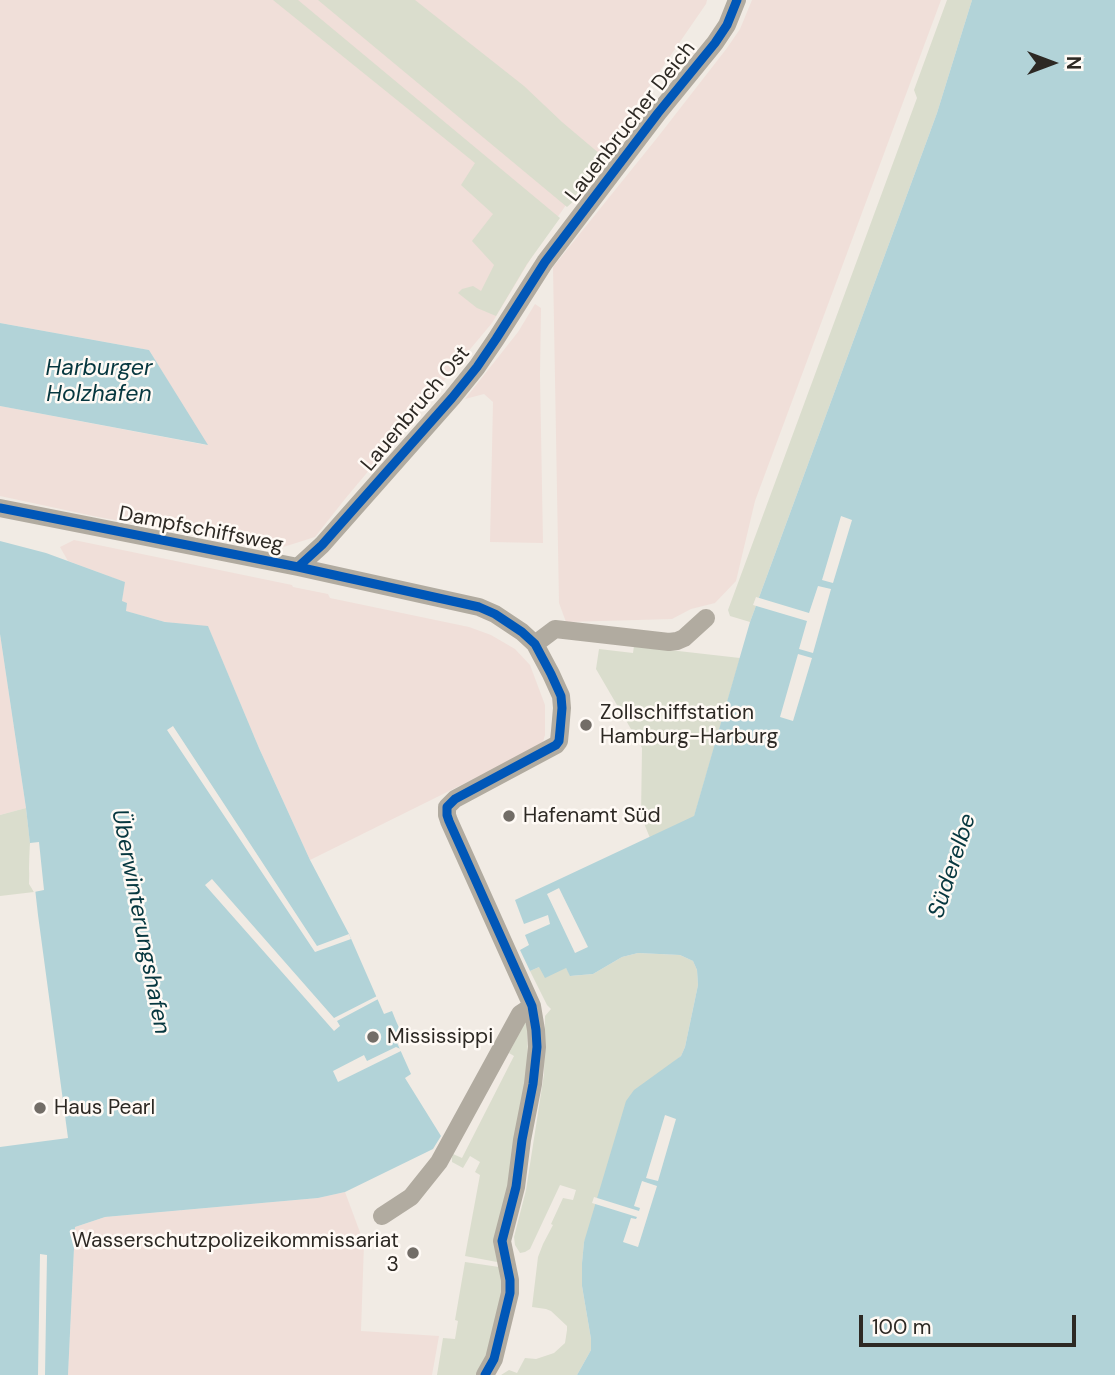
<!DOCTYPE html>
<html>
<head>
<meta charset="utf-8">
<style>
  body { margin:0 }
  #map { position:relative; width:1115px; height:1375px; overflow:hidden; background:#f1ebe4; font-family:"DM Sans",sans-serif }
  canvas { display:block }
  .north { position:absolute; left:1017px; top:28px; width:70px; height:70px; -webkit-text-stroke:5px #fffaf5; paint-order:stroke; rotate:90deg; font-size:19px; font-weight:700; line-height:28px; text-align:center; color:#2d2924 }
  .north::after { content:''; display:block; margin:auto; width:24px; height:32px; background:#2d2924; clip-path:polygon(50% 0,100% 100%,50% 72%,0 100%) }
  .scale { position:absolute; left:859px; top:1315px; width:217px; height:32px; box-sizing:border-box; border:4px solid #2d2924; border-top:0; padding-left:9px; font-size:21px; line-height:24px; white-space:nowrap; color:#2d2924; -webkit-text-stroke:5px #fffaf5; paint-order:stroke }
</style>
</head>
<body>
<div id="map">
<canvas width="1115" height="1375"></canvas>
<div class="north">N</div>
<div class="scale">100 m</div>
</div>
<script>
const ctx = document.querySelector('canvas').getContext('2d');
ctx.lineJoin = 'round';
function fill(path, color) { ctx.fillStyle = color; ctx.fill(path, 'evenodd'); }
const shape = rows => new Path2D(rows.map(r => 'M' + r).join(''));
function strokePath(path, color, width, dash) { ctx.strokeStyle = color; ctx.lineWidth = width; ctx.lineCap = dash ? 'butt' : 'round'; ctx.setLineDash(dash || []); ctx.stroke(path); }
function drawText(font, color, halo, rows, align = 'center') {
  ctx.font = font + ' "DM Sans",sans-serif'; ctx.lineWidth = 5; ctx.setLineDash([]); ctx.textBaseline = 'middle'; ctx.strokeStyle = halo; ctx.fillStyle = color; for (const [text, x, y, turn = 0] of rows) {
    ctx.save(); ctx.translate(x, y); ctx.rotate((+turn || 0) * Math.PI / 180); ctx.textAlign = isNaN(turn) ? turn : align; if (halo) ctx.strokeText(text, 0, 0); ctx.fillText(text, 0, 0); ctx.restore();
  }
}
fill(shape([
  [0,0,707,0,706,4,642,97,545,235,492,323,345,499,315,537,277,549,98,517,0,496,0,406,206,445,149,350,0,323],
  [752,0,941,0,755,501,736,581,715,603,691,609,672,619,566,622,559,603,553,267,657,138,727,48,740,29],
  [535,304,541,308,540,375,543,543,490,542,493,402,484,394,465,399,518,332],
  [74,540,292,585,293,587,328,594,330,598,469,627,491,635,515,649,530,665,545,705,545,735,542,745,310,860,259,748,208,627,165,622,125,611,122,602,124,582,68,561,60,547],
  [0,634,26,808,0,815],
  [345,1192,364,1243,361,1331,439,1336,432,1375,68,1375,75,1227,105,1217,318,1198]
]), '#f0dfd9');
fill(shape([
  [273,0,298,0,560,218,527,264,496,316,477,308,458,293,462,289,473,286,481,291,494,265,472,241,493,214,461,185,475,163],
  [318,0,415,0,524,86,562,122,607,160,576,199,567,207],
  [947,0,972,0,937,113,750,622,730,616,728,610,917,98,914,90],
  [634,646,740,658,694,817,650,838,641,816,642,748,596,669,599,649,633,653],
  [26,808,30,843,29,884,34,892,0,896,0,815],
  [638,953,680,955,693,961,697,970,698,985,685,1047,681,1056,674,1062,584,1242,582,1263,582,1286,591,1339,591,1350,577,1375,501,1375,509,1370,517,1373,525,1358,536,1359,554,1353,565,1343,567,1330,567,1326,551,1311,546,1309,532,1307,538,1257,543,1244,553,1225,551,1224,563,1198,573,1200,576,1190,560,1185,530,1249,525,1252,520,1253,515,1245,514,1237,526,1190,544,1074,545,1016,551,1009,547,1005,530,971,539,967,566,968,571,976,593,974,622,957],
  [527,1020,528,1068,497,1262,465,1256,480,1175,475,1172,480,1162,470,1156,463,1168,452,1162,452,1157,453,1154,462,1158,514,1056,509,1053,525,1022],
  [465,1262,499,1267,504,1285,488,1359,479,1375,437,1375,443,1338,455,1339,458,1321,455,1320]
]), '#daddcd');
fill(shape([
  [972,0,1115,0,1115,1375,577,1375,591,1350,591,1339,582,1286,582,1263,584,1242,626,1101,634,1090,681,1056,685,1047,698,985,697,970,693,961,680,955,638,953,622,957,593,974,570,976,566,968,545,978,539,967,530,971,520,950,529,945,525,935,550,924,548,915,524,924,515,900,694,816,750,622,937,113],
  [0,323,149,350,208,445,0,406],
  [0,541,46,553,125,582,122,601,127,603,126,611,165,622,208,626,259,748,310,860,349,934,384,1014,392,1011,396,1021,401,1032,394,1036,411,1074,405,1078,441,1136,433,1149,345,1192,318,1198,105,1217,75,1227,68,1375,0,1375,0,1147,68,1138,38,915,26,808,0,634]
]), '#b2d3d8');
fill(shape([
  [841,516,852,520,833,583,822,580],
  [818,586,831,589,813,653,799,649,807,621,753,605,756,597,809,613],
  [798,654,812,658,793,721,780,717],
  [173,726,317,946,349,934,351,939,315,952,167,730],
  [39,842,44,890,34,892,32,888,29,869,30,843],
  [212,879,334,1018,381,994,382,997,337,1021,340,1026,334,1031,205,885],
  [559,888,588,947,575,953,547,894],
  [396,1047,403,1050,338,1082,333,1071,364,1055,367,1061],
  [665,1115,676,1119,658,1181,646,1178],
  [642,1181,657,1186,638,1247,623,1242,631,1218,636,1219,637,1217,592,1203,594,1197,639,1211,640,1208,634,1206],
  [40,1254,47,1255,45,1375,38,1375]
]), '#f1ebe4');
strokePath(shape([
  [0,508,298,567,479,607,495,614,522,632,535,644,551,674,561,696,562,708,560,731,559,741,556,745,455,799,447,807,447,815,449,821,532,1006,536,1030,537,1047,533,1084,522,1140,516,1187,502,1241,510,1280,510,1293,494,1359,485,1375],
  [298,567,322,545,452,398,477,367,496,339,545,262,658,113,715,43,727,25,737,0],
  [535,644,555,629,669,642,677,641,684,638,706,618],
  [382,1216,411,1197,439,1162,520,1014,532,1006]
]), '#b1aba0', 18);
strokePath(shape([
  [0,508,298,567,479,607,495,614,522,632,535,644,551,674,561,696,562,708,560,731,559,741,556,745,455,799,447,807,447,815,449,821,532,1006,536,1030,537,1047,533,1084,522,1140,516,1187,502,1241,510,1280,510,1293,494,1359,485,1375],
  [298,567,322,545,452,398,477,367,496,339,545,262,658,113,715,43,727,25,737,0]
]), '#0057b8', 9);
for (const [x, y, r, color] of [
  [586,725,7,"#726d67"],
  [509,816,7,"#726d67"],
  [373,1037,7,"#726d67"],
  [40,1108,7,"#726d67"],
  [413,1253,7,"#726d67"]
]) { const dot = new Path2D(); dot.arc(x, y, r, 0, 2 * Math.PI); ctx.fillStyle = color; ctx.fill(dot); strokePath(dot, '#fffaf5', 2.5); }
drawText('21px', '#2d2924', '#fffaf5', [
  ["Lauenbrucher Deich",631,122,-52],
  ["Lauenbruch Ost",416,409,-50],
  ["Dampfschiffsweg",201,530,11]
]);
drawText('21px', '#2d2924', '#fffaf5', [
  ["Zollschiffstation",600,713],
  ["Hamburg-Harburg",600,737],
  ["Hafenamt Süd",523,816],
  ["Mississippi",387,1037],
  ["Haus Pearl",54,1108],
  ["Wasserschutzpolizeikommissariat",399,1241,"right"],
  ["3",399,1265,"right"]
], 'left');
drawText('italic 23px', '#06373f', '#fffaf5', [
  ["Harburger",99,369],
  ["Holzhafen",99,395],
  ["Süderelbe",953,866,-72],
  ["Überwinterungshafen",140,922,79]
]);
</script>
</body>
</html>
